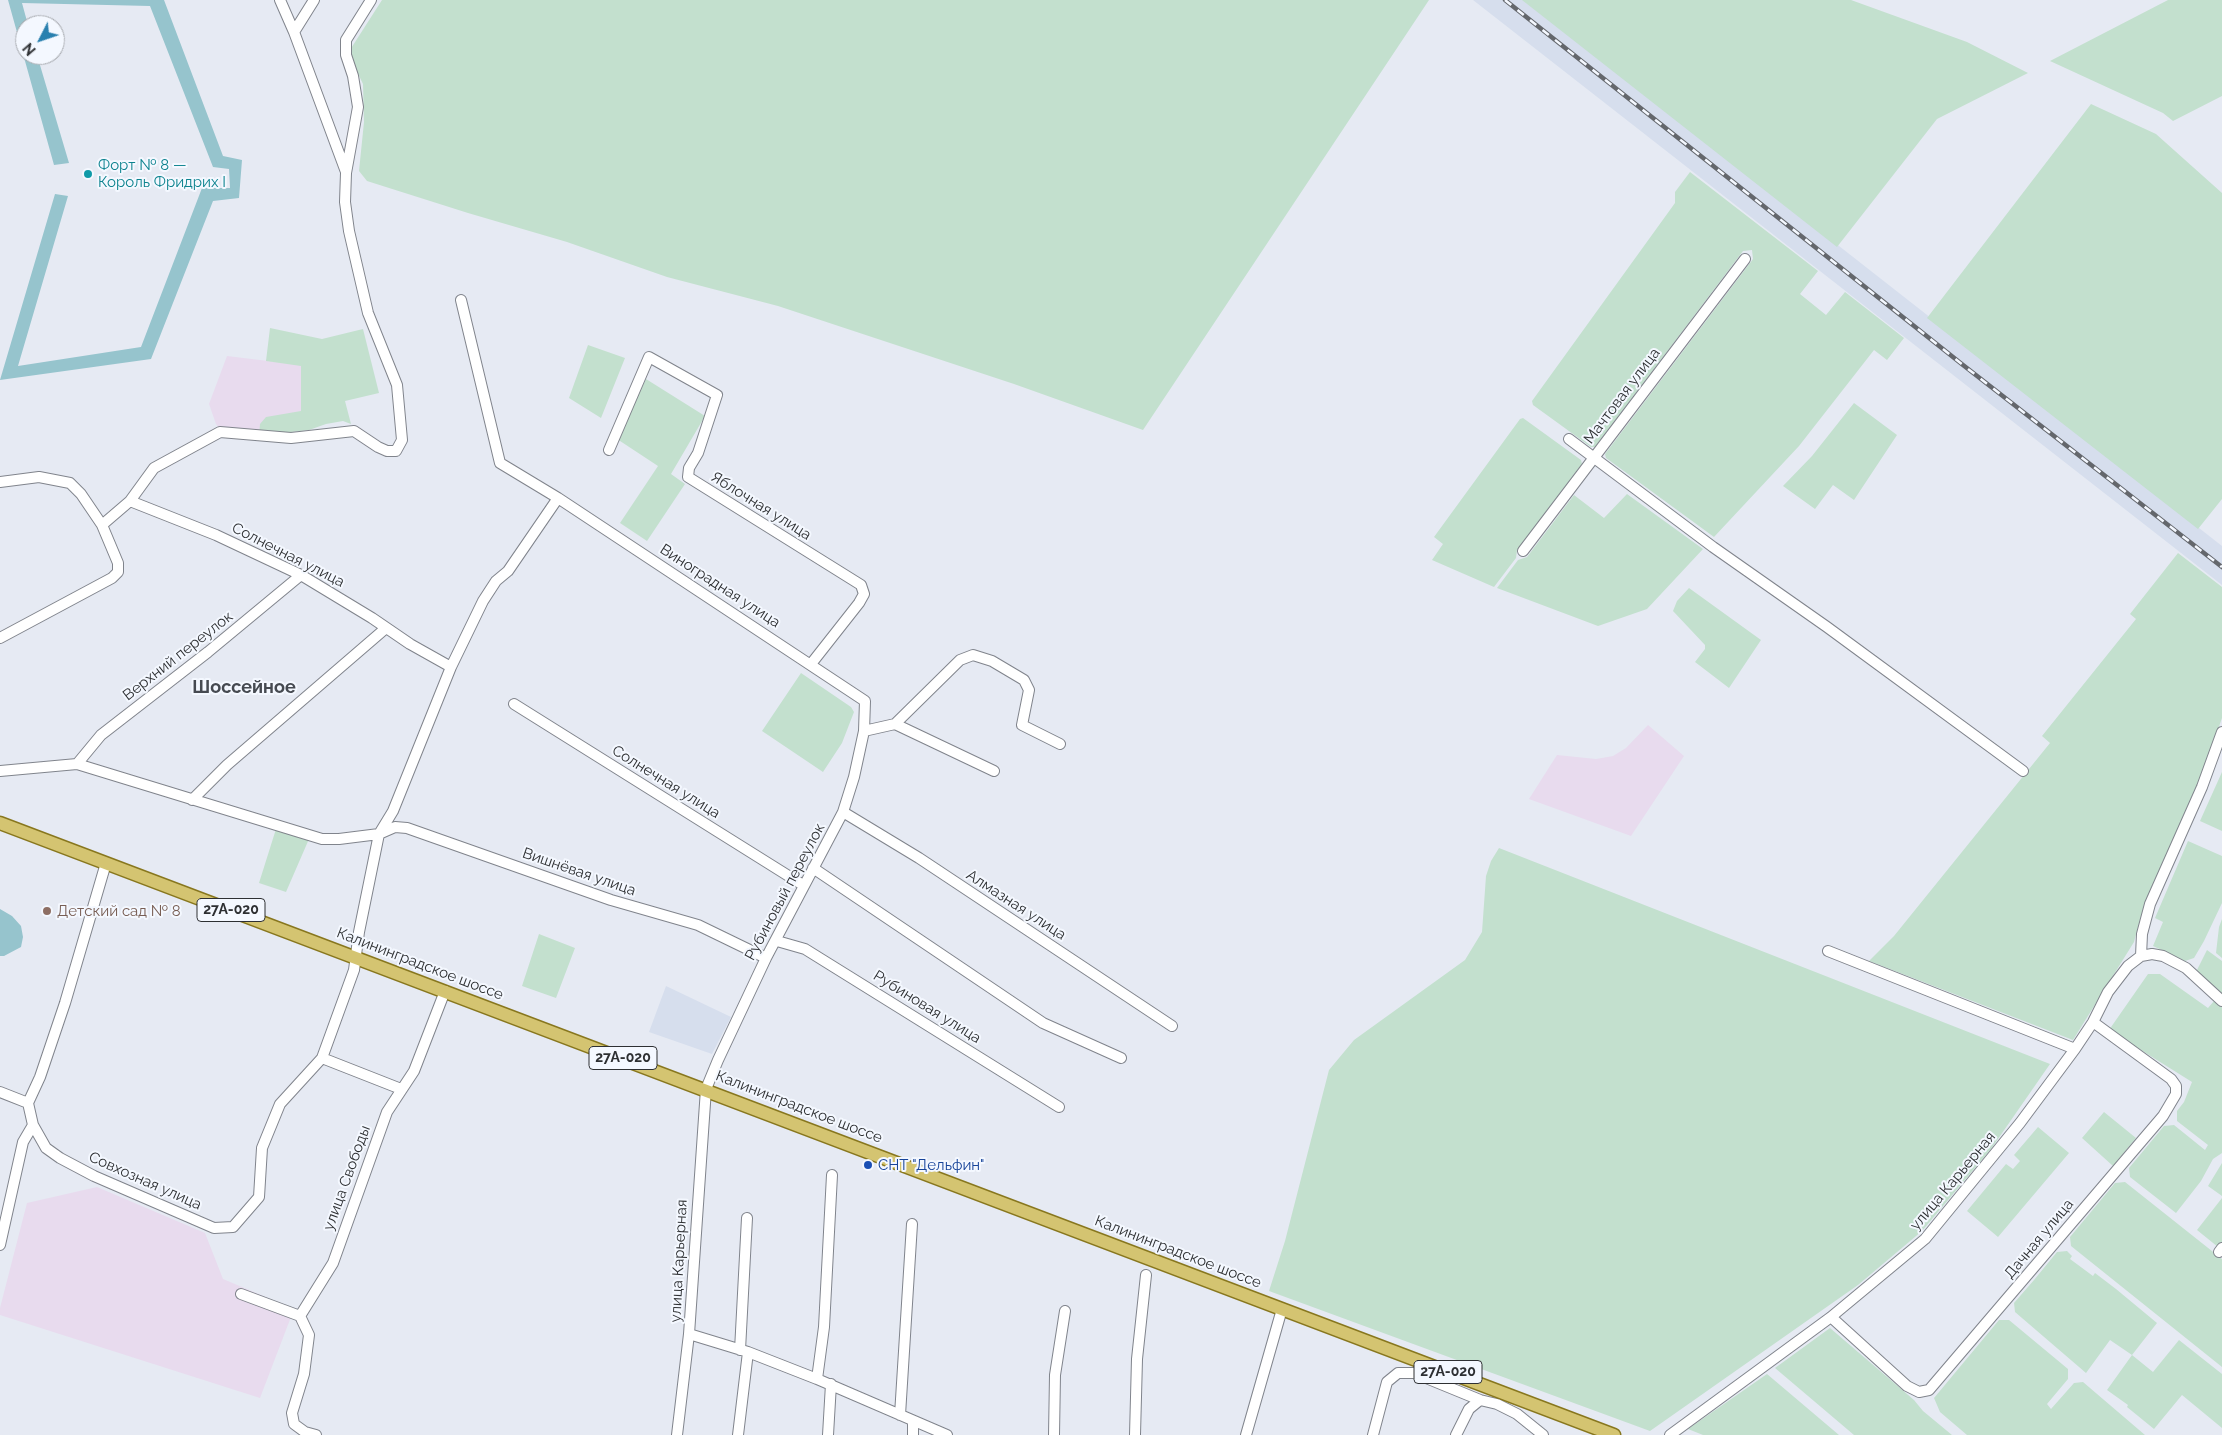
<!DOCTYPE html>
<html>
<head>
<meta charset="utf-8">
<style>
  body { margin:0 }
  #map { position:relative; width:2222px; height:1435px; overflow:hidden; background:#e6eaf3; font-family:Raleway,sans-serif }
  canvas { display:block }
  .north { position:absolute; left:15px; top:15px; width:50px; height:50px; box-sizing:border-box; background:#f4f8ff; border:1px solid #a5a8ad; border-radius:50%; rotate:229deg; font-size:14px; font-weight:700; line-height:20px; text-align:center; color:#2e3033 }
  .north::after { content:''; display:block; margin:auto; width:18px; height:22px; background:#2980af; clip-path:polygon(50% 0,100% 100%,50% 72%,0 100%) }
</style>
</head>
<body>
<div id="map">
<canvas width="2222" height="1435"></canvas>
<div class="north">N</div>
</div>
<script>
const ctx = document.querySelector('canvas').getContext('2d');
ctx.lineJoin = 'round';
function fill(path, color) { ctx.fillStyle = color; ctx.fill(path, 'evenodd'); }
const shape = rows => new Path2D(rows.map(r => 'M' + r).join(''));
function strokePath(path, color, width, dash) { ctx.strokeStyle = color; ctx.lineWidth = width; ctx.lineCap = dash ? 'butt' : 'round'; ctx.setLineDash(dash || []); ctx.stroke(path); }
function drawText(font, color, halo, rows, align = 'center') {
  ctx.font = font + ' Raleway,sans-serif'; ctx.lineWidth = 4; ctx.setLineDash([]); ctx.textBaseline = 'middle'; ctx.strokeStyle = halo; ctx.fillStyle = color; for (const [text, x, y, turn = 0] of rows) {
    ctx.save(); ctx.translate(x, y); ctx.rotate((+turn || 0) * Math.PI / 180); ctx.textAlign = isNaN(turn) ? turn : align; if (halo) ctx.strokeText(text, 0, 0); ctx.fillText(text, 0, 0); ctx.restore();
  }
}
fill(shape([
  [1473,0,1525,0,2222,546,2222,585],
  [666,986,731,1017,712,1054,649,1032]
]), '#d6deed');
fill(shape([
  [227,356,301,365,301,412,266,418,259,436,223,433,216,424,209,404],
  [1648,725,1684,756,1631,836,1529,799,1557,755,1596,759,1613,756,1626,748],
  [97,1187,205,1233,223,1279,294,1309,260,1398,0,1315,0,1308,27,1203]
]), '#e8dbee');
fill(shape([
  [382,0,1429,0,1143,430,1014,384,778,306,667,277,567,242,468,213,367,181,359,171,364,122,363,84,348,53],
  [1522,0,1851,0,1967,42,2028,73,1937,119,1837,247],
  [2168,0,2222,0,2222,96,2173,121,2163,113,2050,61],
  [2091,104,2156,134,2222,193,2222,499,2198,529,1927,318],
  [1690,172,1818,271,1800,294,1826,315,1845,292,1904,338,1887,360,1874,350,1799,446,1714,537,1606,458,1605,454,1753,259,1752,250,1743,251,1595,447,1591,447,1533,405,1532,401,1675,203,1675,192],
  [270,328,322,339,363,329,379,393,345,401,351,424,343,421,326,424,309,430,291,432,290,436,259,436,260,424,266,417,301,411,301,366,266,361],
  [588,345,625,358,601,418,569,398],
  [646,379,705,416,671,474,685,484,647,541,620,523,658,466,617,439],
  [1854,403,1897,435,1854,500,1833,485,1815,509,1783,486,1812,456],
  [1523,418,1581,460,1582,464,1517,550,1516,558,1494,587,1432,560,1443,544,1434,537,1520,419],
  [1627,494,1703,549,1647,609,1598,626,1497,588,1518,560,1527,557,1574,495,1604,518],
  [2178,553,2222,587,2222,718,2199,784,2144,905,2134,942,2073,1040,1869,961,1894,936,2050,743,2042,736,2136,619,2130,614],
  [1689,588,1761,640,1729,688,1695,662,1705,649,1705,645,1673,611,1677,601],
  [801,673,851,707,854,712,842,743,823,772,762,731],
  [2222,772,2222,831,2200,821],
  [276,829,309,839,286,892,259,883],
  [2188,841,2222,856,2222,903,2204,941,2194,958,2185,961,2153,946,2163,922,2155,918],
  [1499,848,2050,1064,1991,1149,1922,1231,1858,1285,1650,1431,1269,1291,1285,1241,1329,1070,1354,1040,1465,960,1482,932,1486,876,1491,861],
  [2222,919,2222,958,2216,953,2219,927],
  [539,934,575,948,556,998,522,986],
  [2207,950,2222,961,2222,995,2195,974],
  [2148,974,2160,974,2208,1008,2214,1001,2222,1007,2222,1153,2213,1159,2201,1181,2176,1213,2130,1177,2129,1168,2164,1126,2174,1125,2205,1150,2208,1145,2177,1121,2177,1111,2184,1102,2192,1082,2109,1030],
  [2104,1112,2136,1138,2113,1166,2082,1138],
  [2038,1127,2069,1153,1998,1237,1967,1211,2006,1164,2013,1169,2020,1161,2014,1155],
  [2222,1163,2222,1196,2208,1186],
  [2125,1182,2222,1259,2222,1367,2071,1246,2070,1237,2115,1183],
  [2222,1198,2222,1243,2218,1247,2197,1230],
  [2067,1251,2072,1256,2070,1259,2093,1276,2095,1273,2116,1289,2157,1323,2132,1355,2153,1372,2179,1340,2222,1374,2222,1428,2182,1395,2154,1429,2127,1407,2128,1405,2107,1390,2132,1355,2110,1340,2086,1373,2015,1312,2014,1303,2034,1280,2057,1252],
  [1999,1320,2009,1320,2068,1369,2068,1379,2047,1404,2051,1409,2074,1383,2083,1382,2145,1435,1967,1435,1940,1412,1934,1398],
  [1830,1328,1914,1400,1923,1411,1952,1435,1854,1435,1775,1368],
  [1767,1374,1839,1435,1703,1435,1688,1429]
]), '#c3e0ce');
fill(shape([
  [8,0,164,0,223,156,242,160,239,198,213,201,151,359,0,380,55,194,68,196,18,366,141,347,202,188,230,188,229,169,213,167,150,6,22,3,28,25,25,25,25,55,37,55,69,163,54,165],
  [0,909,12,916,21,926,23,937,21,947,4,956,0,956]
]), '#96c4cd');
const minor = shape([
  [280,0,294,32,346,172],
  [294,32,314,0],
  [461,300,500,463,558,498,865,701,864,731,854,777,843,812,766,958,718,1060,706,1089,689,1334,677,1435],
  [1569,439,1713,547,1827,627,2023,771],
  [609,450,649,357,717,395,698,453,689,468,688,477,861,585,864,594,859,603,811,664],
  [0,482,39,477,70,483,81,494,102,525,118,563,118,572,112,578,0,638],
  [130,501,216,535,301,575,372,618,410,644,451,667],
  [102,525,130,501,154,468,220,432,291,438,354,431,378,447,387,451,396,451,402,440,397,385,368,313,349,231,345,202,346,173,358,107,353,76,346,55,346,40,371,0],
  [1523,551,1745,259],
  [514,704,803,885],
  [895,724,960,660,973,655,992,661,1024,680,1029,690,1022,725,1060,744],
  [864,731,895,724,994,771],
  [77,764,101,735,208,652,301,575],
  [0,771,77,764,322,839,339,839,379,834,395,827,407,828,611,900,698,925,766,958],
  [192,800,227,765,386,628],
  [843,812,919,858,1172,1026],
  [106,863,65,1003,40,1077,28,1103,33,1125,46,1148,60,1158,94,1176,214,1228,233,1227,259,1197,262,1148,280,1104,322,1058,354,970,359,932,379,834,393,811,451,667,483,601,496,581,508,571,558,498],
  [813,868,1043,1023,1121,1058],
  [777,941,805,949,1059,1107],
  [1828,951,2075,1049],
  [2141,956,2142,934,2150,904,2202,787,2222,732],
  [2141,956,2152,954,2163,956,2186,968,2222,1001],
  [322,1058,401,1089],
  [0,1092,28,1103],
  [0,1245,23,1142,33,1125],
  [2219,1252,2222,1248],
  [241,1294,300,1316,333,1263,387,1112,414,1071,445,991],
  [300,1316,309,1335,304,1374,292,1413,294,1424,305,1432,316,1435],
  [1831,1317,1907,1386,1919,1392,1929,1390,2163,1116,2176,1094,2176,1086,2171,1079,2093,1022],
  [689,1334,748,1352,817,1379,947,1435],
  [740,1350,747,1218],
  [817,1379,824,1327,832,1175],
  [900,1415,912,1224],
  [738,1435,748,1352],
  [828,1435,831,1384],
  [913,1435,913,1422],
  [1054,1435,1055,1375,1065,1311],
  [1135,1435,1137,1359,1146,1275],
  [1246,1435,1282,1309],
  [1373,1435,1387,1382,1398,1373,1414,1373,1480,1400,1497,1404,1517,1414,1543,1435],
  [1456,1435,1469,1409,1480,1400],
  [1670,1435,1831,1317,1925,1239,2020,1123,2075,1049,2093,1022,2108,992,2128,966,2141,956]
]);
const major = shape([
  [0,823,1614,1435]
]);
strokePath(minor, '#80848c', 12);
strokePath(major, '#88771e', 15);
strokePath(minor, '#fff', 10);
strokePath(major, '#d4c471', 12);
const rail = shape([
  [1505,0,1963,365,2222,567]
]);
strokePath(rail, '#64676c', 4.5);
strokePath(rail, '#f4f8ff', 2.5, [8]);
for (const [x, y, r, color] of [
  [88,174,5,"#0f9aa8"],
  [47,911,5,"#8d6e63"],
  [868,1165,5,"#1a4fb4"]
]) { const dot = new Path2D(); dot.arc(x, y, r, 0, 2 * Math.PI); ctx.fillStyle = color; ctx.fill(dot); strokePath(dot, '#f4f8ff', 2); }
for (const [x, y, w] of [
  [231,910,68],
  [623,1058,68],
  [1448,1372,68]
]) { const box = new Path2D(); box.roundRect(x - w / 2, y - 11.5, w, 23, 4); ctx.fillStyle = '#f4f8ff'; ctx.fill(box); strokePath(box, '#2e3033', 1); }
drawText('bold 14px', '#2e3033', null, [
  ["27А-020",231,910],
  ["27А-020",623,1058],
  ["27А-020",1448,1372]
]);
drawText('15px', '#0d838f', '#f4f8ff', [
  ["Форт № 8 —",98,165],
  ["Король Фридрих I",98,182]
], 'left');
drawText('15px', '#2e3033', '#f4f8ff', [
  ["Мачтовая улица",1622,396,-53],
  ["Яблочная улица",761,506,32],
  ["Солнечная улица",288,555,27],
  ["Виноградная улица",720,586,33],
  ["Верхний переулок",178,656,-38],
  ["Солнечная улица",666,782,32],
  ["Вишнёвая улица",579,872,19],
  ["Рубиновый переулок",785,892,-62],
  ["Алмазная улица",1016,905,33],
  ["Калининградское шоссе",420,964,21],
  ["Рубиновая улица",927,1007,32],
  ["Калининградское шоссе",799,1107,21],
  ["улица Свободы",347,1178,-70],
  ["Совхозная улица",145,1181,24],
  ["улица Карьерная",1953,1181,-50],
  ["Дачная улица",2039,1239,-50],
  ["Калининградское шоссе",1178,1252,21],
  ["улица Карьерная",679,1261,-87]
]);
drawText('15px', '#785e54', '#f4f8ff', [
  ["Детский сад № 8",57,911]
], 'left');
drawText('15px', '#164399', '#f4f8ff', [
  ["СНТ \"Дельфин\"",878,1165]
], 'left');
drawText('bold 18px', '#464a51', '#f4f8ff', [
  ["Шоссейное",244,688]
]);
</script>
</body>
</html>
